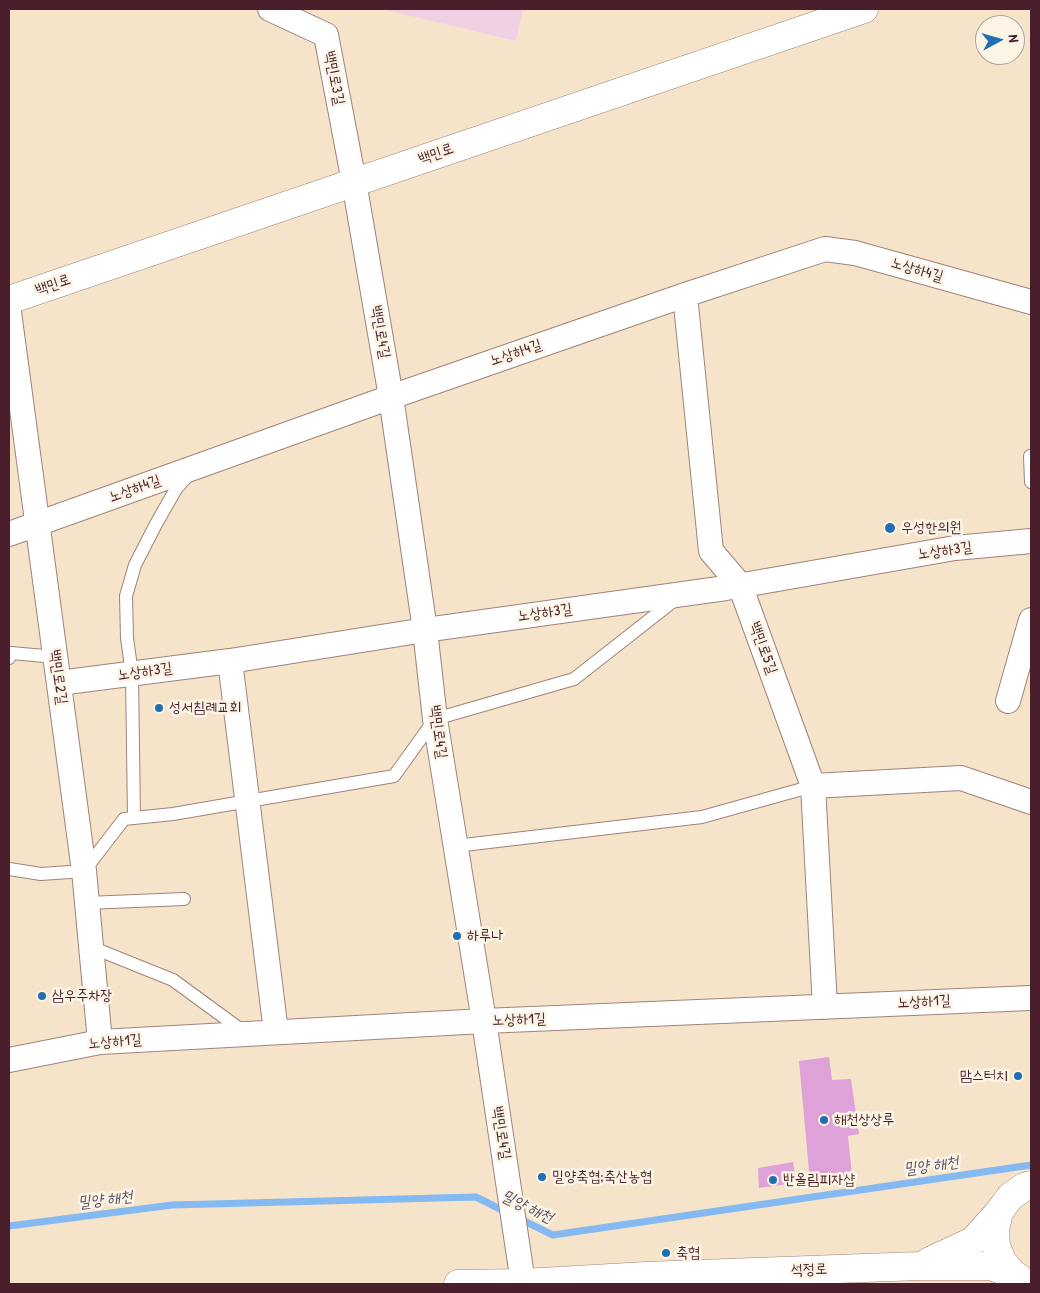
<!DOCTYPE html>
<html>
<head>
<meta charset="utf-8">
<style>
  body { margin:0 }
  #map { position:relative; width:1040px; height:1293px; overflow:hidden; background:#f6e4ca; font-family:"Patrick Hand",sans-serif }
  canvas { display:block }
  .frame { position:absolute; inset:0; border:10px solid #4a1f2b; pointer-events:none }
  .north { position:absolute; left:975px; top:15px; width:50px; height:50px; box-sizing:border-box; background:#fcf5e5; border:1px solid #b59f9b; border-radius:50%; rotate:84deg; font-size:14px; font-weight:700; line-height:20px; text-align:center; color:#4a1f2b }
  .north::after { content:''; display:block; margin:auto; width:18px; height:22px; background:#1f6fb2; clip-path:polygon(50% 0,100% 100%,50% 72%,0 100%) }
</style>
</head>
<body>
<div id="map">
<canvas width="1040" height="1293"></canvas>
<div class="frame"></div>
<div class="north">N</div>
</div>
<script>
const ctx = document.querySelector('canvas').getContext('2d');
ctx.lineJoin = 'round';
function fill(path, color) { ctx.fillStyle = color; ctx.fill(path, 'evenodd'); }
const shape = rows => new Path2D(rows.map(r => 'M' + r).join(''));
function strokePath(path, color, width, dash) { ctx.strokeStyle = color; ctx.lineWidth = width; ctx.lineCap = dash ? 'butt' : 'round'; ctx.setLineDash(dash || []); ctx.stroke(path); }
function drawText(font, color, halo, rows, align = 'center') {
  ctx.font = font + ' "Patrick Hand","Poor Story",sans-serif'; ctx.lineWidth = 5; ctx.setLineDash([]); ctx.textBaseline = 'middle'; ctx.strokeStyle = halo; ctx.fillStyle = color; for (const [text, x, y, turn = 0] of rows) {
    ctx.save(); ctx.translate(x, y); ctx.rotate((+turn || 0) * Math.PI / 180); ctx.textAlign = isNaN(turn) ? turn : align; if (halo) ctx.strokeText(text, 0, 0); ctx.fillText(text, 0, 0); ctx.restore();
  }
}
fill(shape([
  [382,9,523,9,516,41]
]), '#f1d0e3');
strokePath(shape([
  [518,1218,553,1235,1031,1165],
  [9,1226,172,1205,476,1197,506,1212]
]), '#84b9f2', 7);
fill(shape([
  [829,1057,832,1080,851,1079,859,1134,848,1136,852,1176,810,1182,799,1061],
  [793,1162,796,1183,759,1188,758,1168]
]), '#dea2d8');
const lane = shape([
  [1030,456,1031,482],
  [9,658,11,653,56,657],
  [134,818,132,674,127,638,126,596,135,565,156,524,176,489,190,473],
  [455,846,702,817,813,786],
  [9,869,41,874,84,871,124,819,173,814,394,776,435,719,574,679,676,599],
  [87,903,184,899],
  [91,947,173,980,244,1032]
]);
const street = shape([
  [270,9,326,35,354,182,391,397,425,630,435,719,484,1021,523,1283],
  [685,295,711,551,740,585,813,786,825,1007],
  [9,312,84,871,100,1042],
  [9,534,391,397,685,295,825,249,855,253,1031,302],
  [230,661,276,1032],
  [59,683,230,661,425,630,726,588,955,548,1031,541],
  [1008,701,1031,620],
  [813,786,961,778,1031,802],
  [9,1060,100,1042,484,1021,1031,998]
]);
const secondary = shape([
  [9,300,864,9],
  [928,1262,973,1241,999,1212],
  [1019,1278,1013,1274,1002,1261,996,1246,995,1230,999,1212,1010,1197,1024,1187,1031,1185],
  [458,1284,523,1283,646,1276,919,1266,991,1266,1013,1274,1012,1284]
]);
strokePath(lane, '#a0827a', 14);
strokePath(street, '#a0827a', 26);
strokePath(secondary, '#a0827a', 29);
strokePath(lane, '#fff', 12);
strokePath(street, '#fff', 24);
strokePath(secondary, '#fff', 28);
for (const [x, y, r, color] of [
  [890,528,6,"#1f6fb2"],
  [159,708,5,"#1f6fb2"],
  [457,936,5,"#1f6fb2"],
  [42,996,5,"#1f6fb2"],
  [1018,1076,5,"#1f6fb2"],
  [824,1120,5,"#1f6fb2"],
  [542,1177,5,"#1f6fb2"],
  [773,1180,5,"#1f6fb2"],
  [666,1253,5,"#1f6fb2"]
]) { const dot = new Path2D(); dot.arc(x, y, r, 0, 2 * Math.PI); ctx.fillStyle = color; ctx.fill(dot); strokePath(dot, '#fcf5e5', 2); }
drawText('15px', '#4a1f2b', '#fcf5e5', [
  ["백민로3길",334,78,79],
  ["백민로",436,154,-19],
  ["노상하4길",917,270,16],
  ["백민로",53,285,-19],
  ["백민로4길",380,332,80],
  ["노상하4길",516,353,-19],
  ["노상하4길",135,489,-20],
  ["노상하3길",945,551,-8],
  ["노상하3길",545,613,-8],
  ["백민로5길",763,648,70],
  ["노상하3길",145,672,-8],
  ["백민로2길",58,677,82],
  ["백민로4길",438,732,82],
  ["노상하1길",924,1002,-3],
  ["노상하1길",519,1020,-2],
  ["노상하1길",115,1042,-5],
  ["백민로4길",501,1133,81],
  ["석정로",809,1270,-2]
]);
drawText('15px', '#4a1f2b', '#fcf5e5', [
  ["우성한의원",901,528],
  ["성서침례교회",169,708],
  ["하루나",467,936],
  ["삼우주차장",52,996],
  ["맘스터치",1008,1076,"right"],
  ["해천상상루",834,1120],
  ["밀양축협;축산농협",552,1177],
  ["반올림피자샵",783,1180],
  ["축협",676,1253]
], 'left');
drawText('italic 16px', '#5b4d67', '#fcf5e5', [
  ["밀양 해천",931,1166,-8],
  ["밀양 해천",105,1200,-7],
  ["밀양 해천",527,1207,26]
]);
</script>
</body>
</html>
